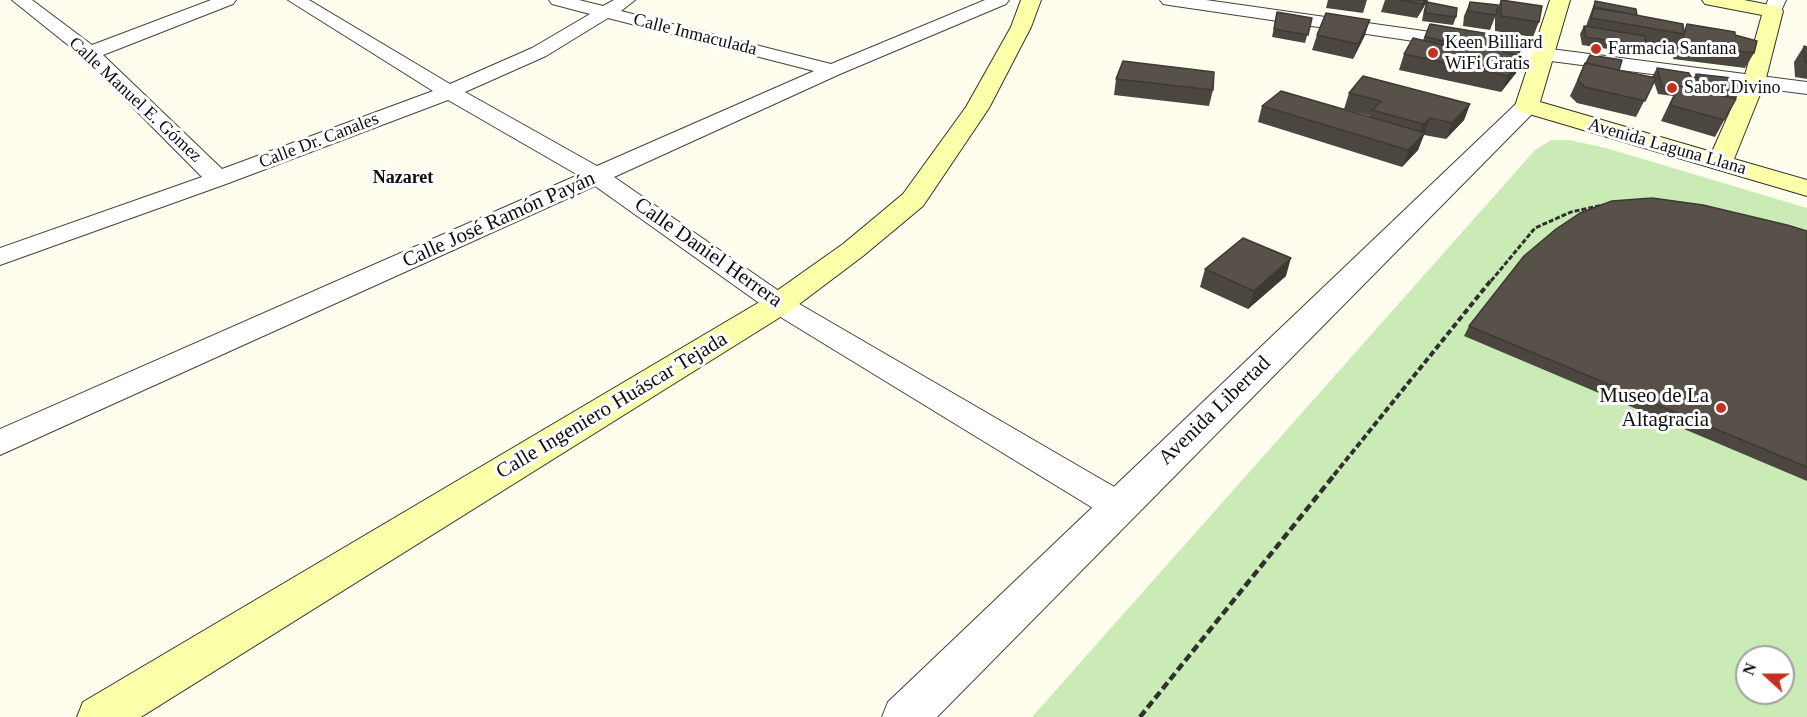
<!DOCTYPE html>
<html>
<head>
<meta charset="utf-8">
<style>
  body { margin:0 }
  #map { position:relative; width:1807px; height:717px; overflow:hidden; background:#fffeee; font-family:"Times New Roman",serif }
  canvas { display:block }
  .north { position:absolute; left:1735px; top:645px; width:60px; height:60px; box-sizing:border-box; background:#fff; border:2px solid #9f9f9f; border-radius:50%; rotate:291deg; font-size:16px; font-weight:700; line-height:24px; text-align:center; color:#0e0e0e }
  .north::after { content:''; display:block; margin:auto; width:21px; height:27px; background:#c5301f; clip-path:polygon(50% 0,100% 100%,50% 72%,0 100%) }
</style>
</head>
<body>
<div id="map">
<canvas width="1807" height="717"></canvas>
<div class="north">N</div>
</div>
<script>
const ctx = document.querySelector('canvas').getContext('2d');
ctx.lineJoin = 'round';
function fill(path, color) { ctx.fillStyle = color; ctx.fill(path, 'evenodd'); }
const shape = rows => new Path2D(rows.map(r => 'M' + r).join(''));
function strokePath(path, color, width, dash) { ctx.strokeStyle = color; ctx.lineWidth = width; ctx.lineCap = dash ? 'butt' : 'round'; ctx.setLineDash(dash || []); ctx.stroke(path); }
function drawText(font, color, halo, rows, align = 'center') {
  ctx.font = font + ' "Times New Roman",serif'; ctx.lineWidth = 6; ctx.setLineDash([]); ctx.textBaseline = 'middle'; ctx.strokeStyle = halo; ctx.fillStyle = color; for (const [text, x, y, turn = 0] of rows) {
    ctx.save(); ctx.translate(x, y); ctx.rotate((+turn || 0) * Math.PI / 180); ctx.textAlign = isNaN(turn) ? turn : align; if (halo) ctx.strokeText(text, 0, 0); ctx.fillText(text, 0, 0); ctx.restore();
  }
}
fill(shape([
  [1551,140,1569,140,1606,148,1807,208,1807,717,1032,717,1535,150],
  [1747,657,1783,657,1783,693,1747,693]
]), '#caebb6');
const minor = shape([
  [12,0,32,0,92,45,211,0,236,0,233,4,103,55,222,169,433,91,288,0,309,0,450,84,532,48,590,14,552,4,549,0,579,0,603,6,614,0,635,0,621,11,831,64,985,0,1009,0,1006,4,840,74,614,177,789,298,1130,496,1136,506,1130,516,1118,520,1106,516,769,310,595,186,0,455,0,429,578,175,448,100,226,184,0,265,0,248,202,177,83,57,12,0],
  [608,18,814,71,597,166,465,92,546,56,608,18],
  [1160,0,1206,0,1543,48,1807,82,1807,94,1543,60,1169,5,1163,4,1160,0],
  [1768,0,1786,0,1779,15,1767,15,1764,11,1768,0]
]);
const tertiary = shape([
  [1527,99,1535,101,1539,106,1535,111,937,717,882,717,888,702,1519,101,1527,99]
]);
const secondary = shape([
  [1021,0,1041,0,1031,27,989,108,923,206,863,256,790,311,141,717,77,717,83,702,768,297,843,244,903,194,966,107,1011,27,1021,0],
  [1550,0,1570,0,1540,102,1712,152,1743,82,1762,15,1705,4,1702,0,1744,0,1780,7,1783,11,1765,82,1734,159,1807,180,1807,196,1519,111,1515,106,1550,0]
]);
strokePath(minor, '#414141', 2);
strokePath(tertiary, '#414141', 2);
strokePath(secondary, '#303030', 2);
strokePath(shape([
  [1491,281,1535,228,1571,212,1603,205]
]), '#303030', 3, [5, 2]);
strokePath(shape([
  [1334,475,1492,279]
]), '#303030', 4, [6, 3]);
strokePath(shape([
  [1140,717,1335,474]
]), '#303030', 4.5, [8, 4]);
fill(minor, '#fff');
fill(tertiary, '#fff');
fill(secondary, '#fcffa9');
fill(shape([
  [1328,0,1367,0,1363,13,1326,8],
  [1385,0,1428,0,1427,2,1456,17,1453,25,1422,21,1424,9,1427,2,1417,18,1381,12],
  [1501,0,1539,22,1533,37,1495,31,1495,17,1490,30,1463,26,1464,16,1470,2,1497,9],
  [1595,1,1684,31,1687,24,1735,35,1754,53,1745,68,1673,59,1676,50,1645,44,1646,46,1641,54,1582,45,1580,34,1584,26,1586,26],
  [1277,12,1312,18,1305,43,1272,37],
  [1430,24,1525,40,1518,56,1516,73,1501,92,1399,70,1404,54,1423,40],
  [1317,35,1365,35,1353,59,1312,50],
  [1804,46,1807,47,1807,79,1795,77,1794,62],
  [1585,63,1652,77,1657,68,1692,80,1696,74,1739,93,1715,137,1661,121,1673,96,1658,94,1654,82,1636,117,1577,103,1570,96],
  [1116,79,1213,90,1209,106,1114,95],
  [1349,93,1470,104,1464,120,1446,139,1424,135,1418,150,1402,167,1258,122,1262,106,1370,117,1370,116,1344,109],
  [1807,231,1807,481,1464,336,1469,326],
  [1205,269,1286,276,1248,309,1200,287]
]), '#4b463f');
fill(shape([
  [1425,0,1428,0,1417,18,1423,4],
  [1370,20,1365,35,1353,59,1358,44],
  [1522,57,1516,73,1501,92,1508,76],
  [1470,104,1464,120,1446,139,1452,123],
  [1430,118,1418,150,1402,167,1408,150,1417,140,1423,124],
  [1291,258,1286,276,1248,309,1254,291]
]), '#3d3933');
const building = shape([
  [1399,0,1425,0,1423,4,1399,0],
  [1501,0,1542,6,1539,22,1501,16,1501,0],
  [1595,1,1636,9,1637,15,1594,8,1595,1],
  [1427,2,1457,8,1456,17,1425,13,1427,2],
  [1470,2,1498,5,1496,15,1468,11,1470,2],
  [1594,7,1683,24,1684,34,1687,24,1735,32,1735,35,1757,41,1754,53,1681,44,1684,34,1591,18,1594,7],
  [1277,12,1312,18,1308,35,1274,29,1277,12],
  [1326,13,1370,20,1358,44,1317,35,1326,13],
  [1430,24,1525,40,1518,55,1503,52,1522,57,1508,76,1404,54,1413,38,1447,46,1449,42,1425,37,1430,24],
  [1584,26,1645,36,1646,46,1586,37,1584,26],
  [1804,46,1807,47,1807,62,1805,62,1804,46],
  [1590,55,1622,60,1619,70,1586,63,1590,55],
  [1123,61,1214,72,1213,90,1116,79,1123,61],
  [1585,63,1656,78,1645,101,1585,87,1578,80,1585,63],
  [1657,68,1689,73,1698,90,1679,86,1678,88,1662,86,1657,68],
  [1696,74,1741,79,1739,93,1701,87,1696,74],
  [1363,76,1470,104,1452,123,1430,118,1423,124,1372,110,1381,101,1349,93,1363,76],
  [1679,86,1736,99,1724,120,1670,105,1679,86],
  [1281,91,1425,133,1408,150,1262,106,1281,91],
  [1652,198,1703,205,1787,225,1807,231,1807,467,1469,326,1524,256,1556,229,1580,213,1612,201,1652,198],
  [1243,238,1291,258,1254,291,1205,269,1243,238]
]);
fill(building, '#575149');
strokePath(building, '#3d3933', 1.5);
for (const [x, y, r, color] of [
  [1596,49,6,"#c5301f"],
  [1433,53,6,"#c5301f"],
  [1672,88,6,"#c5301f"],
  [1721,408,6,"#c5301f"]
]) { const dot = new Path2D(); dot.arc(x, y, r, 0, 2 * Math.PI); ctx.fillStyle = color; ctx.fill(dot); strokePath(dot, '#fff', 2); }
drawText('18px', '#0e0e0e', '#fff', [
  ["Calle Inmaculada",695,35,14],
  ["Calle Manuel E. Gómez",135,100,43],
  ["Calle Dr. Canales",319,141,-21],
  ["Avenida Laguna Llana",1667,147,16]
]);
drawText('18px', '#0e0e0e', '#fff', [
  ["Keen Billiard",1445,43],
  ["WiFi Gratis",1445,64],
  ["Farmacia Santana",1608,49],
  ["Sabor Divino",1684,88]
], 'left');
drawText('bold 18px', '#0e0e0e', '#fff', [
  ["Nazaret",403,178]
]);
drawText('21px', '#0e0e0e', '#fff', [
  ["Calle José Ramón Payán",499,220,-24],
  ["Calle Daniel Herrera",708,253,35],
  ["Calle Ingeniero Huáscar Tejada",612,406,-31],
  ["Avenida Libertad",1215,411,-44]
]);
drawText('21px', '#0e0e0e', '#fff', [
  ["Museo de La",1709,396],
  ["Altagracia",1709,420]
], 'right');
</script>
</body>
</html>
